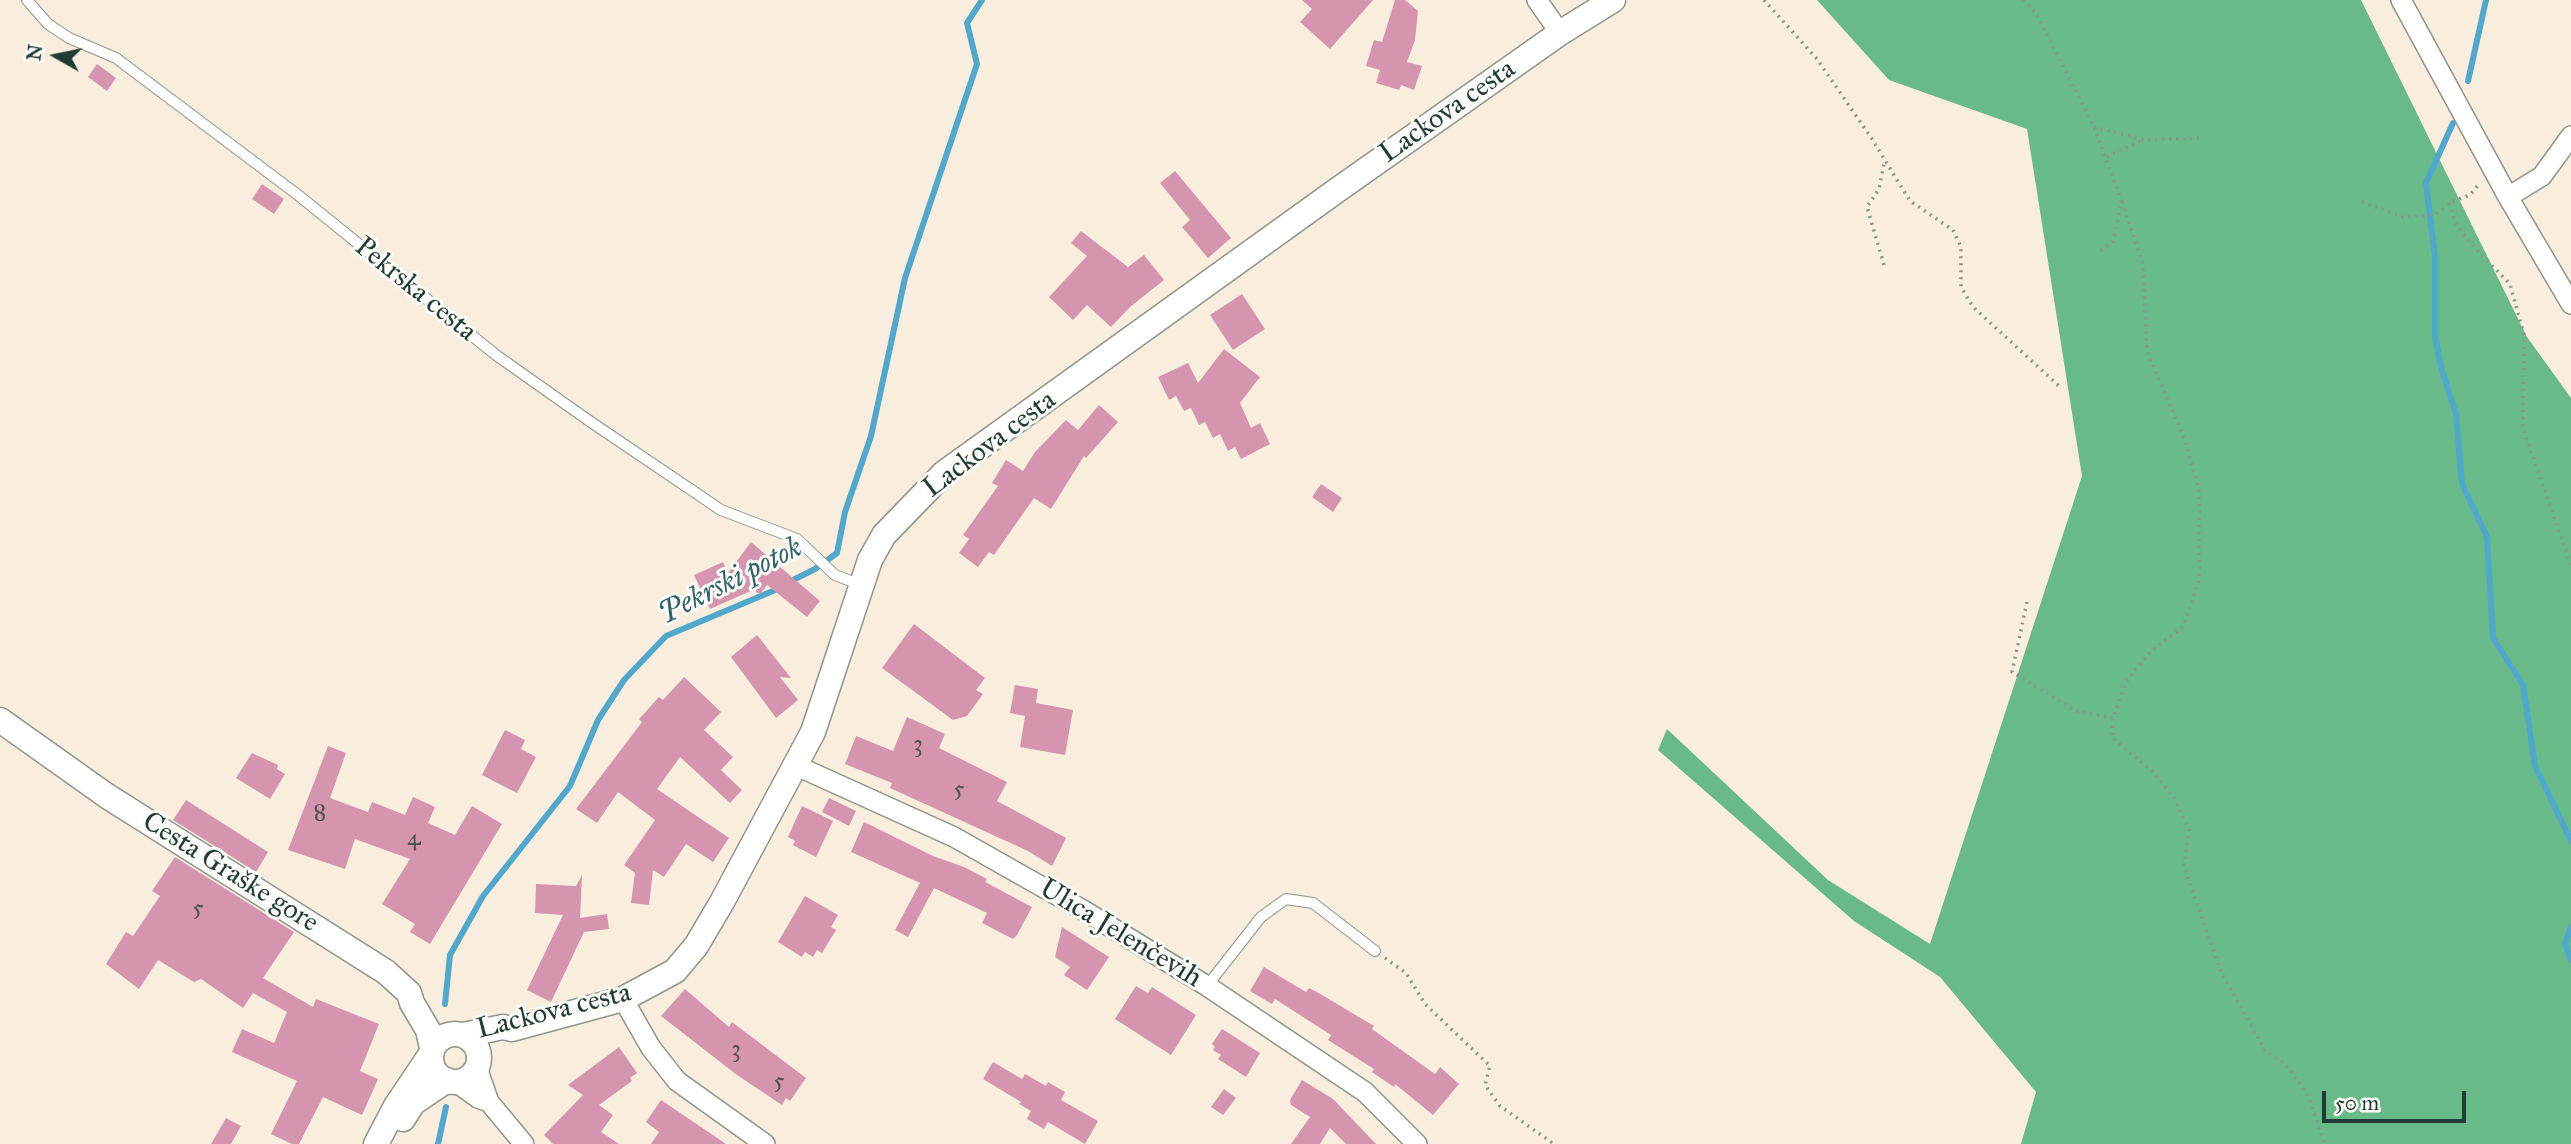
<!DOCTYPE html>
<html>
<head>
<meta charset="utf-8">
<style>
  body { margin:0 }
  #map { position:relative; width:2571px; height:1144px; overflow:hidden; background:#f9eede; font-family:"IM FELL Great Primer",serif }
  canvas { display:block }
  .north { position:absolute; left:21px; top:21px; width:70px; height:70px; -webkit-text-stroke:5px #fdfcf7; paint-order:stroke; rotate:279deg; font-size:19px; font-weight:700; line-height:28px; text-align:center; color:#1f3d34 }
  .north::after { content:''; display:block; margin:auto; width:24px; height:32px; background:#1f3d34; clip-path:polygon(50% 0,100% 100%,50% 72%,0 100%) }
  .scale { position:absolute; left:2322px; top:1091px; width:144px; height:32px; box-sizing:border-box; border:4px solid #1f3d34; border-top:0; padding-left:9px; font-size:21px; line-height:24px; white-space:nowrap; color:#1f3d34; -webkit-text-stroke:5px #fdfcf7; paint-order:stroke }
</style>
</head>
<body>
<div id="map">
<canvas width="2571" height="1144"></canvas>
<div class="north">N</div>
<div class="scale">50 m</div>
</div>
<script>
const ctx = document.querySelector('canvas').getContext('2d');
ctx.lineJoin = 'round';
function fill(path, color) { ctx.fillStyle = color; ctx.fill(path, 'evenodd'); }
const shape = rows => new Path2D(rows.map(r => 'M' + r).join(''));
function strokePath(path, color, width, dash) { ctx.strokeStyle = color; ctx.lineWidth = width; ctx.lineCap = dash ? 'butt' : 'round'; ctx.setLineDash(dash || []); ctx.stroke(path); }
function drawText(font, color, halo, rows, align = 'center') {
  ctx.font = font + ' "IM FELL Great Primer",serif'; ctx.lineWidth = 6; ctx.setLineDash([]); ctx.textBaseline = 'middle'; ctx.strokeStyle = halo; ctx.fillStyle = color; for (const [text, x, y, turn = 0] of rows) {
    ctx.save(); ctx.translate(x, y); ctx.rotate((+turn || 0) * Math.PI / 180); ctx.textAlign = isNaN(turn) ? turn : align; if (halo) ctx.strokeText(text, 0, 0); ctx.fillText(text, 0, 0); ctx.restore();
  }
}
fill(shape([
  [1817,0,2361,0,2527,337,2571,398,2571,1144,2021,1144,2036,1092,1940,977,1854,921,1658,750,1667,729,1828,880,1930,944,2082,476,2027,129,1889,80]
]), '#68bb88');
strokePath(shape([
  [2468,81,2486,0],
  [2453,123,2426,183,2435,257,2435,336,2441,367,2456,414,2462,484,2487,537,2493,638,2523,685,2535,766,2571,841],
  [789,582,815,569,837,553,845,512,871,436,905,278,977,64,967,23,982,0],
  [2571,927,2565,944,2571,960],
  [445,1004,450,955,483,896,570,786,598,720,624,680,666,636,780,588],
  [438,1144,446,1107]
]), '#50a9cd', 6);
fill(shape([
  [1302,0,1373,0,1330,49,1300,22,1312,9],
  [1395,0,1405,0,1418,11,1415,40,1407,62,1422,66,1414,90,1401,85,1399,90,1376,83,1380,70,1366,66,1374,40,1382,42],
  [97,64,116,78,107,91,88,77],
  [1175,171,1231,238,1208,258,1182,227,1190,220,1160,183],
  [262,184,284,199,274,214,252,199],
  [1081,231,1128,267,1144,255,1164,280,1130,307,1111,327,1087,305,1073,320,1049,297,1087,256,1071,243],
  [1242,294,1265,329,1233,350,1210,315],
  [1224,349,1260,377,1240,403,1251,428,1260,423,1270,444,1241,459,1235,447,1228,451,1220,434,1213,438,1205,422,1199,425,1191,408,1184,411,1176,396,1169,400,1158,377,1188,363,1198,383],
  [1099,405,1118,422,1086,458,1084,456,1051,509,1034,498,994,555,989,552,978,567,959,553,969,539,963,535,998,486,992,483,1006,460,1023,471,1035,452,1066,420,1078,430],
  [1321,484,1342,498,1333,512,1312,497],
  [751,542,820,601,807,617,767,585,760,594,753,590,710,609,694,575,723,562,728,573],
  [914,624,985,678,976,690,983,694,967,716,953,720,882,668],
  [757,635,791,678,780,677,798,700,776,718,731,657],
  [684,677,721,712,704,730,733,757,721,770,742,790,730,803,680,757,657,789,729,838,713,862,686,844,664,877,653,870,649,905,631,903,635,873,624,865,655,820,618,792,597,823,576,809,642,722,639,719,659,697,663,700],
  [1015,685,1038,689,1036,703,1073,710,1065,755,1020,747,1025,716,1010,713],
  [907,717,945,734,939,748,1007,782,997,801,1066,838,1052,866,1028,851,890,788,892,783,845,764,856,736,893,751],
  [505,730,525,740,521,749,536,757,517,793,482,775],
  [328,746,346,753,330,798,368,812,372,802,405,815,413,797,435,807,428,823,455,835,472,806,502,824,430,944,410,932,415,924,382,904,410,859,355,839,345,869,288,850],
  [252,753,278,765,277,769,285,774,270,799,236,778],
  [829,798,856,811,849,826,822,812],
  [186,800,268,852,256,872,173,820],
  [802,806,833,821,816,857,793,845,795,841,788,837],
  [864,822,933,856,964,867,987,879,985,882,1032,907,1017,935,1013,939,982,923,987,913,934,888,908,937,895,930,920,883,851,852],
  [175,857,294,932,263,978,313,1007,316,999,379,1024,360,1071,378,1079,362,1115,323,1097,299,1144,292,1144,271,1134,297,1081,232,1052,242,1029,274,1043,287,1012,253,993,243,1008,201,979,194,982,158,960,139,989,106,964,126,932,133,936,160,896,152,891],
  [582,875,580,918,607,914,609,929,584,932,551,1002,527,990,563,915,535,913,536,884,576,886],
  [805,896,838,915,831,927,836,930,822,953,817,950,813,957,805,952,802,957,778,942],
  [1062,927,1109,957,1087,990,1064,975,1070,967,1055,957],
  [1264,967,1306,992,1309,988,1322,995,1374,1026,1372,1029,1435,1074,1440,1067,1459,1084,1433,1115,1395,1084,1394,1087,1372,1072,1374,1069,1328,1040,1331,1035,1275,999,1272,1004,1250,991],
  [1136,986,1148,993,1152,987,1196,1015,1171,1055,1115,1019],
  [685,989,729,1027,732,1022,806,1078,790,1101,786,1098,782,1105,737,1075,661,1016],
  [1222,1029,1260,1053,1246,1077,1218,1059,1221,1055,1213,1050,1215,1047,1212,1044],
  [619,1047,637,1073,630,1078,632,1081,599,1105,613,1115,601,1132,619,1144,553,1144,544,1135,583,1095,568,1085],
  [993,1062,1022,1079,1025,1074,1046,1086,1048,1082,1065,1092,1061,1100,1098,1121,1085,1144,1048,1122,1044,1129,1027,1119,1031,1111,1019,1104,1021,1102,983,1079],
  [1302,1080,1333,1099,1376,1144,1346,1144,1330,1128,1320,1144,1291,1144,1310,1117,1291,1105,1290,1100],
  [1224,1089,1236,1098,1223,1115,1211,1107],
  [661,1100,698,1125,726,1144,651,1144,659,1132,646,1122],
  [226,1118,241,1126,231,1144,211,1144]
]), '#d595af');
const service = shape([
  [27,0,48,24,69,38,116,58,298,195,496,355,588,420,721,510,797,539,835,575,861,585],
  [1207,986,1261,917,1286,899,1313,903,1375,951]
]);
const minor = shape([
  [1537,0,1560,33],
  [2401,0,2508,197,2571,304],
  [2508,197,2542,176,2571,136],
  [797,766,954,837,1083,910,1207,986,1365,1092,1417,1144],
  [623,999,651,1048,677,1081,765,1144],
  [477,1068,489,1102],
  [456,1082,478,1098,489,1102,524,1144]
]);
const tertiary = shape([
  [0,720,107,796,386,972,409,993,412,1003,428,1030,432,1048],
  '431 1058a24 24 0 1 1 48 0a24 24 0 1 1-48 0Z',
  [463,1035,503,1027,512,1029,623,999,675,971,696,946,722,902,813,732,870,560,884,535,944,473,1336,191,1560,33,1613,0],
  [403,1119,413,1103,447,1080],
  [376,1144,396,1106,431,1054]
]);
strokePath(service, '#8c9689', 12);
strokePath(minor, '#8c9689', 22);
strokePath(tertiary, '#8c9689', 27);
strokePath(shape([
  [1764,0,1817,59,1872,139,1910,201,1953,230,1961,247,1961,287,1973,307,2059,386],
  [2023,0,2036,13,2094,127,2122,202,2113,241,2098,253],
  [2094,127,2144,140,2199,138],
  [2107,157,2142,140],
  [2122,202,2143,264,2147,351,2184,438,2199,489,2199,581,2183,627,2150,652,2126,682,2113,718,2112,738,2152,771,2174,798,2189,830,2184,867,2221,972,2265,1050,2286,1065,2308,1095,2325,1144],
  [2362,202,2403,217,2425,216,2439,213,2449,203,2470,195,2479,184],
  [2449,203,2456,224,2469,242,2510,284,2524,335,2523,428,2571,566],
  [1884,265,1867,207,1879,189,1884,164],
  [2027,602,2012,672,2076,711,2113,718],
  [1385,958,1406,973,1425,1004,1490,1066,1485,1085,1500,1106,1554,1144]
]), '#8c9689', 3.5, [2, 5]);
strokePath(service, '#fff', 10);
strokePath(minor, '#fff', 19);
strokePath(tertiary, '#fff', 24);
drawText('24px', '#4c5353', null, [
  ["3",918,745],
  ["5",959,790],
  ["8",320,814],
  ["4",414,839],
  ["5",198,909],
  ["3",736,1050],
  ["5",779,1082]
]);
drawText('28px', '#1f3d34', '#fdfcf7', [
  ["Lackova cesta",1448,112,-35],
  ["Pekrska cesta",415,290,39],
  ["Lackova cesta",990,445,-37],
  ["Cesta Graške gore",230,873,32],
  ["Ulica Jelenčevih",1120,934,31],
  ["Lackova cesta",554,1012,-14]
]);
drawText('italic 30px', '#30636a', '#fdfcf7', [
  ["Pekrski potok",731,582,-27]
]);
</script>
</body>
</html>
